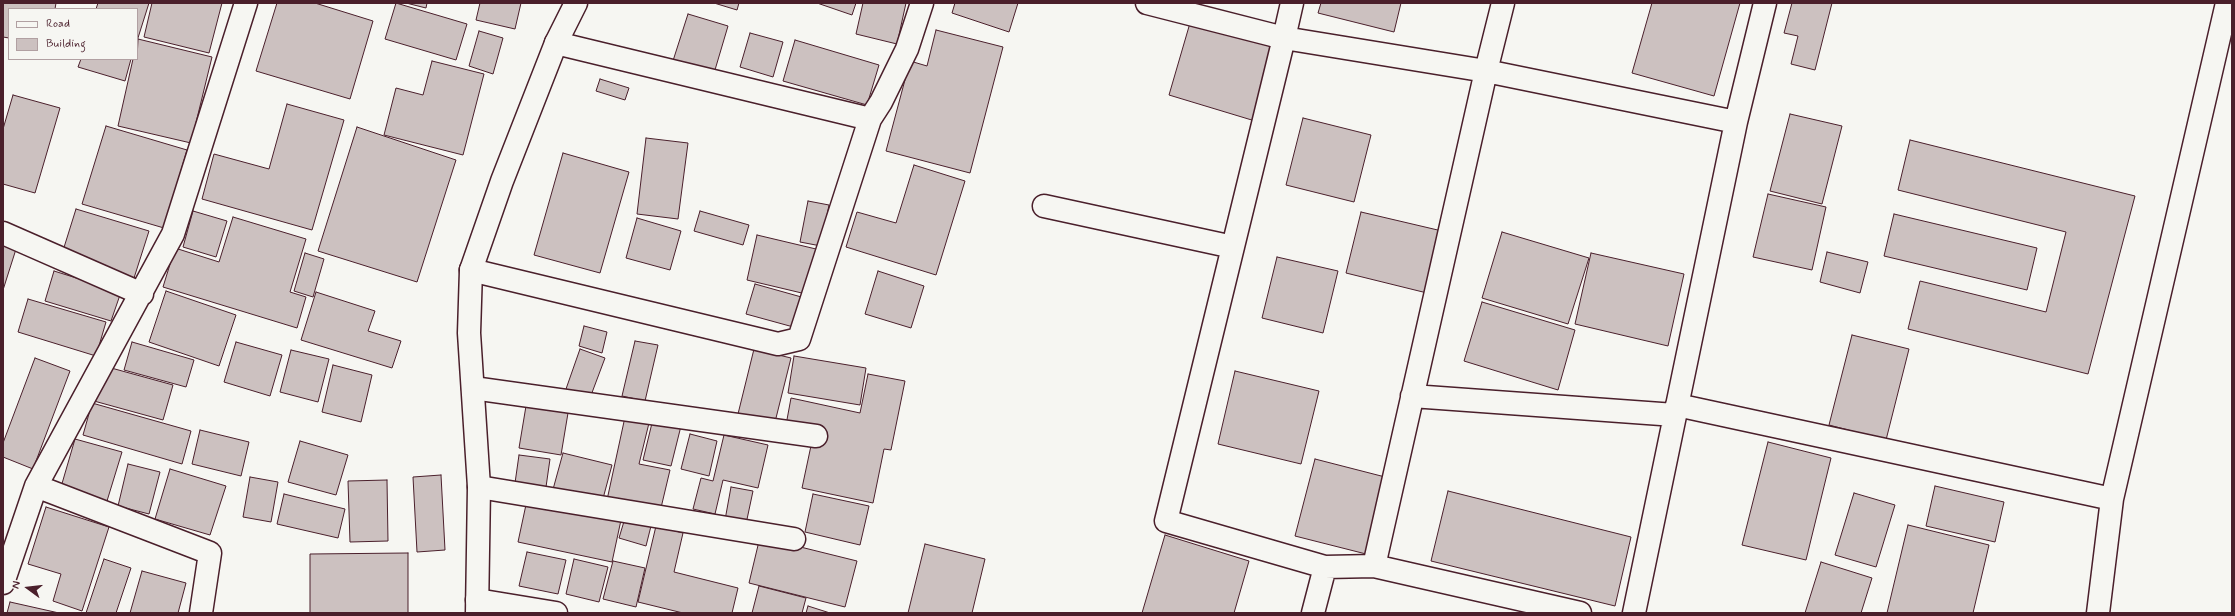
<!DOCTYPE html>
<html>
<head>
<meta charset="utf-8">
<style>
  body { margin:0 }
  #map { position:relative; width:2235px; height:616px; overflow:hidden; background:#f6f6f2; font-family:Mynerve,sans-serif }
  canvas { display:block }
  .frame { position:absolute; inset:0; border:4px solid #4a1f2b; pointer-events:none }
  .legend { position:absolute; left:8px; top:8px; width:130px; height:52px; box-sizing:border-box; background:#f6f6f2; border:1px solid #b1a0a2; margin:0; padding:5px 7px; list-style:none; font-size:12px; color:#4a1f2b }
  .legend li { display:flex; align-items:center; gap:8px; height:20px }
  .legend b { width:20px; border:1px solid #b1a0a2 }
  .north { position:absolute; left:8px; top:568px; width:40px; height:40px; -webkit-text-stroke:3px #f6f6f2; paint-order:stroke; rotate:285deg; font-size:11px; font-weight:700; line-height:16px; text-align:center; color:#4a1f2b }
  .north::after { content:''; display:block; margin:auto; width:14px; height:18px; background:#4a1f2b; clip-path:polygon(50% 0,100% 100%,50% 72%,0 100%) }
</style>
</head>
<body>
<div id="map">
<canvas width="2235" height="616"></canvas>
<div class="frame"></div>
<ul class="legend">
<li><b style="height:5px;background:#f6f6f2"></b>Road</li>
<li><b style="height:11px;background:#ccc1c0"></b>Building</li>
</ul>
<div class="north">N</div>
</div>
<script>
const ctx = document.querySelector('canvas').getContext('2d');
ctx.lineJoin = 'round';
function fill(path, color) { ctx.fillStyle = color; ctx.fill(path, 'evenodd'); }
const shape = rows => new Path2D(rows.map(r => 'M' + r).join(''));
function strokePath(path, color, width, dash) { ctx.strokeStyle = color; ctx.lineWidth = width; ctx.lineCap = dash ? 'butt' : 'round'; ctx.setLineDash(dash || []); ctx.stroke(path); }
const building = shape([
  [3,3,56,3,55,9,9,9,9,38,3,37,3,3],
  [98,3,149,3,137,41,137,9,96,9,98,3],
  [152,3,222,3,209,53,144,37,152,3],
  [277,3,315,3,373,21,350,99,256,71,277,3],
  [396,3,467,24,456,60,385,39,396,3],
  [406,3,427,3,426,8,406,3],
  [480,3,521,3,515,29,476,20,480,3],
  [714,3,739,3,737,10,714,3],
  [817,3,856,3,852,15,817,3],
  [863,3,906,3,897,44,856,34,863,3],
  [955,3,1018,3,1009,32,952,13,955,3],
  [1321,3,1401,3,1394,32,1318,13,1321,3],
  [1652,3,1740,3,1714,96,1632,73,1652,3],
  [1792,3,1832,3,1815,70,1791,64,1798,36,1784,33,1792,3],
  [688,14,728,26,712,80,671,67,688,14],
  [1190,23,1276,48,1255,121,1169,95,1190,23],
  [936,30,1003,47,970,173,886,151,910,61,927,66,936,30],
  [479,31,503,38,493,74,469,66,479,31],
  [750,33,783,42,773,77,740,67,750,33],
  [138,39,212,57,191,143,118,126,133,59,137,59,138,39],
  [795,40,879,65,867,105,783,81,795,40],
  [81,59,131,59,125,81,78,67,81,59],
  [432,61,484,74,463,155,384,135,396,88,423,95,432,61],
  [600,79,629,88,625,100,596,91,600,79],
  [13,95,60,108,35,193,3,184,3,129,13,95],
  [287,104,344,120,312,230,202,199,214,154,269,169,287,104],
  [1790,114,1842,126,1822,204,1770,191,1790,114],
  [1303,118,1371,135,1354,202,1286,185,1303,118],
  [106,126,187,150,164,228,82,204,106,126],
  [357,127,456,160,417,282,318,251,357,127],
  [646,138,688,143,678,219,637,214,646,138],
  [1910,140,2135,196,2088,374,1908,329,1920,281,2046,312,2066,232,1898,190,1910,140],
  [563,153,629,172,600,273,534,255,563,153],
  [914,165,965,181,936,275,846,247,857,212,896,223,914,165],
  [1768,194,1826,207,1812,270,1753,257,1768,194],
  [808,201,829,205,821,246,800,242,808,201],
  [76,209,149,231,134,278,61,257,76,209],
  [193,211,227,221,216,257,183,247,193,211],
  [700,211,749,225,743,245,694,231,700,211],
  [1361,212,1442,231,1427,293,1346,273,1361,212],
  [1894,214,2037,248,2027,290,1884,256,1894,214],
  [233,217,306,239,290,292,306,297,297,328,163,287,175,248,219,262,233,217],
  [637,218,681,231,670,270,626,258,637,218],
  [1502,232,1589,258,1568,324,1482,298,1502,232],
  [757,235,816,249,806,294,747,280,757,235],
  [3,242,17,246,3,290,3,242],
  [1827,252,1868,262,1860,293,1820,282,1827,252],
  [305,253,324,259,313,297,294,291,305,253],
  [1591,253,1684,274,1668,346,1575,324,1591,253],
  [1277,257,1338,271,1323,333,1262,318,1277,257],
  [54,271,121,292,111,321,45,301,54,271],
  [878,271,924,286,911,328,865,314,878,271],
  [755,284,805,298,797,328,746,314,755,284],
  [166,291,236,315,219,366,149,342,166,291],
  [316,292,375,311,368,331,401,341,392,368,301,340,316,292],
  [28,299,106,322,96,356,18,332,28,299],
  [1482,302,1575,330,1558,390,1464,361,1482,302],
  [584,326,607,332,602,353,579,346,584,326],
  [1852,335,1909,349,1886,440,1829,425,1852,335],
  [635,341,658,345,645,401,622,396,635,341],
  [132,342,194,360,186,387,124,370,132,342],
  [236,342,282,355,270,396,224,382,236,342],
  [580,349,605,358,590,398,566,389,580,349],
  [754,349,791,358,774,426,737,418,754,349],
  [291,350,329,359,318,402,280,392,291,350],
  [794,356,866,368,860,405,788,393,794,356],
  [35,358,70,371,33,469,3,457,3,443,35,358],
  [333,365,372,375,361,422,322,412,333,365],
  [104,366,173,385,163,420,94,401,104,366],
  [1235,371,1319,391,1301,464,1218,444,1235,371],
  [868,374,905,381,891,450,884,449,873,503,802,488,812,441,786,425,791,398,860,413,868,374],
  [92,403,191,431,182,464,83,435,92,403],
  [526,406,568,413,561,455,519,448,526,406],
  [625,417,649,423,639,464,670,470,660,512,607,500,625,417],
  [653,419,681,426,671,466,643,460,653,419],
  [200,430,249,442,241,476,192,464,200,430],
  [690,434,717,441,709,476,681,469,690,434],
  [724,435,768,445,758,488,723,480,715,514,693,509,701,478,713,481,724,435],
  [75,439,122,452,107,501,61,487,75,439],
  [300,441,348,455,336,495,288,482,300,441],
  [1768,442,1831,458,1806,560,1742,545,1768,442],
  [563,453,612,465,601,506,552,493,563,453],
  [519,455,550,459,546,487,515,483,519,455],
  [1315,459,1389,478,1370,555,1295,536,1315,459],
  [128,464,160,472,149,514,118,506,128,464],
  [170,469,226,486,210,535,155,519,170,469],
  [441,475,445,550,417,552,413,477,441,475],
  [250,477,278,482,271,522,243,517,250,477],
  [387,480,388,541,350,542,348,481,387,480],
  [1935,486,2004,502,1995,542,1926,526,1935,486],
  [731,487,753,491,746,524,725,520,731,487],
  [1448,491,1631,537,1615,606,1431,561,1448,491],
  [1854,493,1895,505,1876,567,1835,555,1854,493],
  [284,494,345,509,338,538,277,524,284,494],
  [813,494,869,506,860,545,805,532,813,494],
  [527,500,621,520,612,562,518,542,527,500],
  [46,507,109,527,82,611,53,601,61,574,28,564,46,507],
  [625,518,651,526,646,546,619,538,625,518],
  [1908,525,1989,545,1973,613,1887,613,1908,525],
  [656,526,683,533,674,572,738,588,732,613,683,613,638,602,656,526],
  [1165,535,1249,561,1234,613,1142,613,1165,535],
  [760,537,857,561,845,607,749,583,760,537],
  [925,544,985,559,972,613,908,613,925,544],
  [527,552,566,560,558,594,519,586,527,552],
  [408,553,408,613,310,613,310,554,408,553],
  [104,559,131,568,116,613,86,613,104,559],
  [574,559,608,567,599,602,566,594,574,559],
  [613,561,645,568,636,607,603,599,613,561],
  [1821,562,1872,578,1861,613,1805,613,1821,562],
  [142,571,186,583,178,613,130,613,142,571],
  [759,586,806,598,802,613,752,613,759,586],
  [10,602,59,613,7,613,10,602],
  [808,606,830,613,806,613,808,606]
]);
fill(building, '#ccc1c0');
strokePath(building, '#4a1f2b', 1);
const minor = shape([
  [1147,3,1284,38,1166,521,1325,567],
  [1292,3,1284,38,1486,71,1503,3],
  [556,43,870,119,881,102,907,49,922,3],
  [1044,206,1233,247],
  [3,233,142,294],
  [471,270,778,344,799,339,870,119],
  [473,388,816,436],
  [1412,396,1675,415],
  [1677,405,2112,499],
  [36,486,210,553,201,613],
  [479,487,794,539],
  [3,583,36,486,173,234,246,3],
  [477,600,556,613],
  [1313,613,1325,567,1374,566],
  [1580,613,1374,566,1486,71,1736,122],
  [1634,613,1736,122,1765,3],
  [2098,613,2112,499,2227,3]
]);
const major = shape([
  [477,613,479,487,469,333,471,270,502,181,556,43,576,3]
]);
strokePath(minor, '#4a1f2b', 25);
strokePath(major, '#4a1f2b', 25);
strokePath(minor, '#f6f6f2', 22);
strokePath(major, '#f6f6f2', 22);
</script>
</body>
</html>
